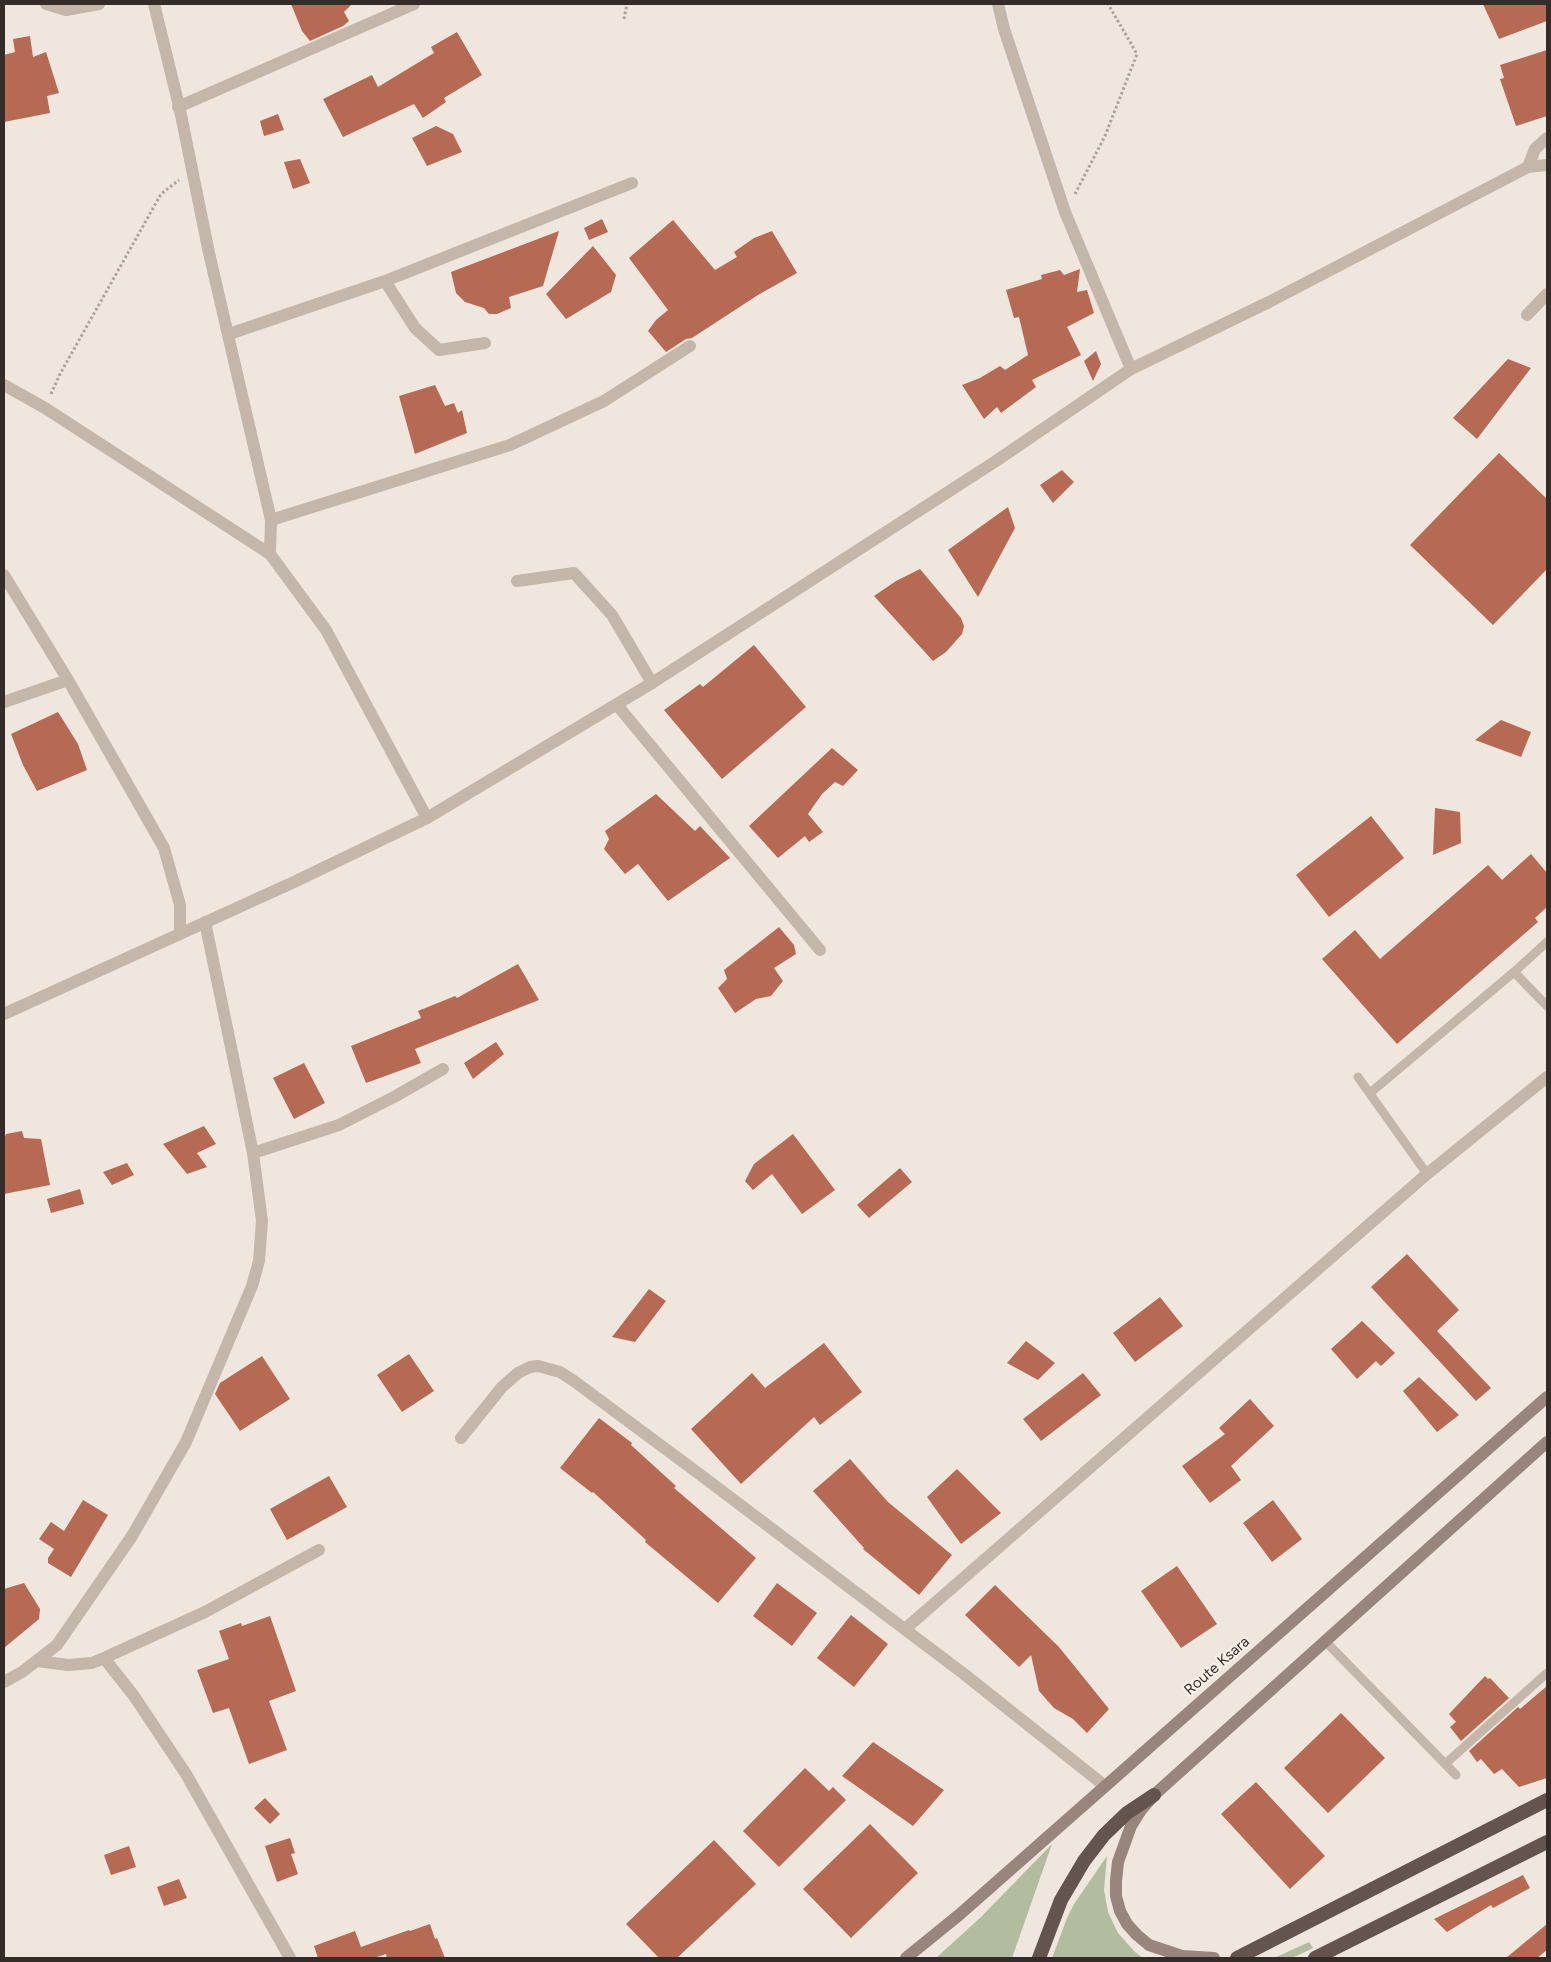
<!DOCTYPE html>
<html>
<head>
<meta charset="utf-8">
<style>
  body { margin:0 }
  #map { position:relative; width:1551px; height:1962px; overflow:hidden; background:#efe6dd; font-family:Figtree,sans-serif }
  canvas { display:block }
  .frame { position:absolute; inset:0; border:5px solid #342c29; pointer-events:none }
</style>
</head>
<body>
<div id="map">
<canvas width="1551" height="1962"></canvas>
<div class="frame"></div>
</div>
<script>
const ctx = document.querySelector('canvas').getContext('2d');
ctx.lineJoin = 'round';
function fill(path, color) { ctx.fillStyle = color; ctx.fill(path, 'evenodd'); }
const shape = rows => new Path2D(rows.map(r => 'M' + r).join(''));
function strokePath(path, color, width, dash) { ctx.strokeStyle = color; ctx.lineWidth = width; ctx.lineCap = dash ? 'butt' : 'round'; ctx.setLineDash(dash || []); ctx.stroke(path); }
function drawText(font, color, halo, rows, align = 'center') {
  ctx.font = font + ' Figtree,sans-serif'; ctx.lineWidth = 4; ctx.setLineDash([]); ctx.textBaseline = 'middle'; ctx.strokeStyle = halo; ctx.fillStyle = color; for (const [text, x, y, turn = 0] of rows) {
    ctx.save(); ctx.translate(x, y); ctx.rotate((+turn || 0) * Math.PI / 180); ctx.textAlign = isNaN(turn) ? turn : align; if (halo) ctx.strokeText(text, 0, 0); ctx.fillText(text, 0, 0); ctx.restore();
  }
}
fill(shape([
  [1052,1844,1012,1958,936,1958,981,1917],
  [1107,1856,1104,1890,1108,1912,1118,1933,1135,1952,1143,1958,1052,1958,1067,1918,1074,1904],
  [1309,1942,1313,1948,1292,1958,1274,1958]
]), '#b2bc9f');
fill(shape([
  [291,4,352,4,344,12,349,21,343,26,310,41,302,31],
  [1483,4,1547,4,1547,21,1499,39],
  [457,32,482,75,444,98,446,102,423,118,414,104,343,137,323,99,372,75,378,87,434,53,431,47],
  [30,36,33,57,46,52,59,93,47,96,50,113,4,122,4,55,15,52,13,39],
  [1547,50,1547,116,1516,126,1500,79,1504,78,1500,65],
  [278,114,284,130,264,136,260,121],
  [436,126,453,134,462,152,427,166,412,138],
  [300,159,310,183,293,189,284,162],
  [602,219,608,232,589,240,584,228],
  [673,220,715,270,737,257,734,252,754,238,772,231,797,273,758,295,692,338,686,339,666,352,648,331,656,320,668,310,629,258],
  [559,231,543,286,509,297,511,308,497,314,489,314,484,308,465,302,456,293,451,272],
  [593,246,616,275,611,292,566,319,546,294],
  [1080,269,1077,292,1087,290,1094,313,1067,327,1081,355,1032,380,1036,387,1001,413,997,407,984,419,962,385,980,378,1000,366,1005,370,1028,355,1019,317,1014,318,1006,290,1042,279,1041,275,1060,270,1064,275],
  [1096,351,1101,364,1093,381,1084,361],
  [1508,359,1531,368,1477,439,1453,418],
  [435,385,445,406,454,403,458,413,462,410,467,433,415,454,399,396],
  [1499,453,1547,499,1547,569,1493,625,1410,545],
  [1062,470,1074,482,1053,503,1040,485],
  [1008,507,1015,528,978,597,948,550],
  [920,569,961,618,964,626,962,634,946,652,933,661,874,596,896,581],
  [754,645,806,707,722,779,664,710,700,684,703,687],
  [58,712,78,744,87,770,37,791,23,765,11,734],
  [1501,720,1531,732,1521,757,1475,740],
  [832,748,858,770,843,786,835,782,822,794,808,814,823,832,809,842,805,836,778,858,749,826],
  [656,794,695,831,700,826,730,858,668,901,638,864,625,874,604,849,609,839,605,831],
  [1435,808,1460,812,1461,843,1433,855],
  [1371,816,1404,858,1329,917,1296,875],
  [1531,854,1547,873,1547,907,1535,918,1538,922,1397,1044,1322,959,1355,930,1380,959,1488,865,1502,880],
  [779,927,794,945,796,954,774,968,783,981,771,996,756,999,735,1013,718,988,727,979,724,970],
  [518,964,539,1000,415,1049,421,1063,366,1083,351,1046,421,1018,418,1011,455,996,457,998],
  [496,1042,504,1054,473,1079,464,1063],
  [304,1063,325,1103,294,1119,273,1078],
  [204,1126,216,1144,197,1153,207,1167,187,1174,163,1144],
  [22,1131,24,1138,41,1139,50,1185,4,1194,4,1139,6,1134],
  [793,1134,835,1190,802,1214,772,1174,753,1190,745,1181,754,1164],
  [127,1163,134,1175,112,1185,103,1172],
  [900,1168,912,1182,869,1218,857,1205],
  [80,1189,84,1204,51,1213,47,1199],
  [1407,1254,1459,1310,1437,1331,1491,1388,1476,1401,1371,1287],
  [649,1289,666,1301,635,1342,612,1337],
  [1160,1297,1183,1326,1135,1362,1113,1333],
  [1362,1321,1395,1353,1381,1366,1376,1361,1357,1379,1331,1349],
  [1026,1341,1055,1363,1038,1380,1007,1363],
  [824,1343,862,1392,820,1425,814,1417,741,1484,691,1429,752,1373,765,1388],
  [409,1354,434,1391,402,1412,377,1375],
  [262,1356,290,1399,240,1431,215,1394,220,1383],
  [1083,1373,1101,1395,1041,1441,1023,1419],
  [1419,1377,1459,1415,1437,1432,1403,1391],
  [1250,1399,1274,1426,1231,1466,1241,1480,1210,1503,1182,1466,1225,1434,1219,1428],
  [599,1418,632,1443,631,1445,676,1486,674,1488,756,1558,718,1603,645,1542,646,1540,593,1492,592,1493,560,1468],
  [850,1459,888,1502,952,1555,919,1595,863,1549,864,1548,813,1491],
  [957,1469,1001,1513,961,1544,927,1497],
  [329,1476,347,1507,287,1540,270,1509],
  [83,1500,108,1515,71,1577,48,1563,48,1558,54,1549,39,1539,51,1522,64,1531],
  [1273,1500,1302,1539,1272,1562,1243,1523],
  [1177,1566,1217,1624,1181,1648,1141,1591],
  [24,1583,40,1609,39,1619,4,1648,4,1589],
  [777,1583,817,1613,792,1646,753,1616],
  [995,1585,1059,1647,1109,1709,1087,1733,1073,1719,1054,1708,1039,1691,1031,1655,1019,1667,965,1615],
  [851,1615,888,1644,854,1687,817,1658],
  [270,1616,296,1691,269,1701,287,1750,249,1764,229,1708,213,1713,197,1670,229,1659,219,1631,241,1623,242,1626],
  [1485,1676,1488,1679,1490,1678,1509,1698,1461,1741,1450,1727,1456,1722,1449,1714],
  [1547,1686,1547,1778,1519,1787,1502,1769,1494,1774,1481,1759,1477,1762,1469,1751,1518,1707,1520,1709],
  [1341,1713,1385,1758,1328,1813,1284,1768],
  [873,1742,944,1790,913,1826,842,1776],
  [805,1768,829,1791,833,1787,846,1800,779,1867,743,1831],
  [1256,1782,1325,1856,1290,1889,1221,1814],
  [265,1798,280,1814,270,1824,254,1808],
  [870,1824,918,1873,851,1938,803,1889],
  [290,1838,295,1853,291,1854,298,1874,277,1882,265,1846],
  [714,1840,756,1884,677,1958,659,1958,626,1924],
  [129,1846,136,1867,111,1875,104,1855],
  [1523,1875,1530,1888,1493,1908,1491,1905,1447,1932,1434,1919],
  [179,1879,187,1898,164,1906,157,1887],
  [430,1924,435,1939,437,1938,445,1958,387,1958,386,1954,374,1958,318,1958,314,1946,355,1931,361,1947,409,1930,410,1931],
  [1547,1924,1547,1950,1537,1958,1506,1958]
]), '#b66953');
strokePath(shape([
  [624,19,627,4],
  [1075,194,1105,136,1137,54,1108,4],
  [51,394,60,374,161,194,179,180]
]), '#b1a095', 3, [2.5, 2.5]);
strokePath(shape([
  [1514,972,1547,1006],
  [1358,1077,1427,1174],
  [1370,1093,1514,972,1547,942],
  [1325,1641,1456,1775],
  [1445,1764,1547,1673]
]), '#c5b6aa', 9);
strokePath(shape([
  [46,4,66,10,99,4],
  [154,4,180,110,209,253,271,520,270,554],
  [178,107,414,4],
  [385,281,632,183],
  [1527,315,1547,294],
  [229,334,385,281,415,328,439,350,485,343],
  [4,385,45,408,270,554,326,630,427,818],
  [271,520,510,445,604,401,690,346],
  [4,575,68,680,164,848,180,905,180,933],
  [517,581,574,573,612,615,652,683],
  [4,702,68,680],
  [617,705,820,950],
  [253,1153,339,1125,394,1097,443,1069],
  [461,1438,502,1387,518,1373,530,1367,538,1366,560,1372,574,1381,698,1473,964,1674,1105,1786],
  [905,1629,1427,1174,1547,1077],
  [104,1658,134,1696,186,1774,290,1958],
  [37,1661,68,1665,92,1663,104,1658,205,1612,319,1550],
  [4,1682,22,1672,57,1645,132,1536,186,1442,252,1286,259,1261,262,1221,253,1153,205,922]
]), '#c5b6aa', 12);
strokePath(shape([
  [998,4,1004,29,1065,212,1131,369],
  [1528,167,1535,149,1547,138],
  [4,1014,294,882,427,818,652,683,996,461,1131,369,1269,302,1528,167,1547,165]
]), '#c5b6aa', 12);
strokePath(shape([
  [906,1958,959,1915,1547,1397],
  [1214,1958,1182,1956,1149,1945,1137,1935,1127,1924,1120,1911,1116,1896,1116,1881,1118,1862,1131,1826,1141,1810,1154,1795,1547,1442]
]), '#98867c', 12);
strokePath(shape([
  [1039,1958,1061,1900,1084,1861,1104,1835,1127,1813,1154,1795],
  [1237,1958,1547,1800],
  [1315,1958,1547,1842]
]), '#64544e', 14);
drawText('15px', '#342c29', '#f7f0e8', [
  ["Route Ksara",1217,1666,-41]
]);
</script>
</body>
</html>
